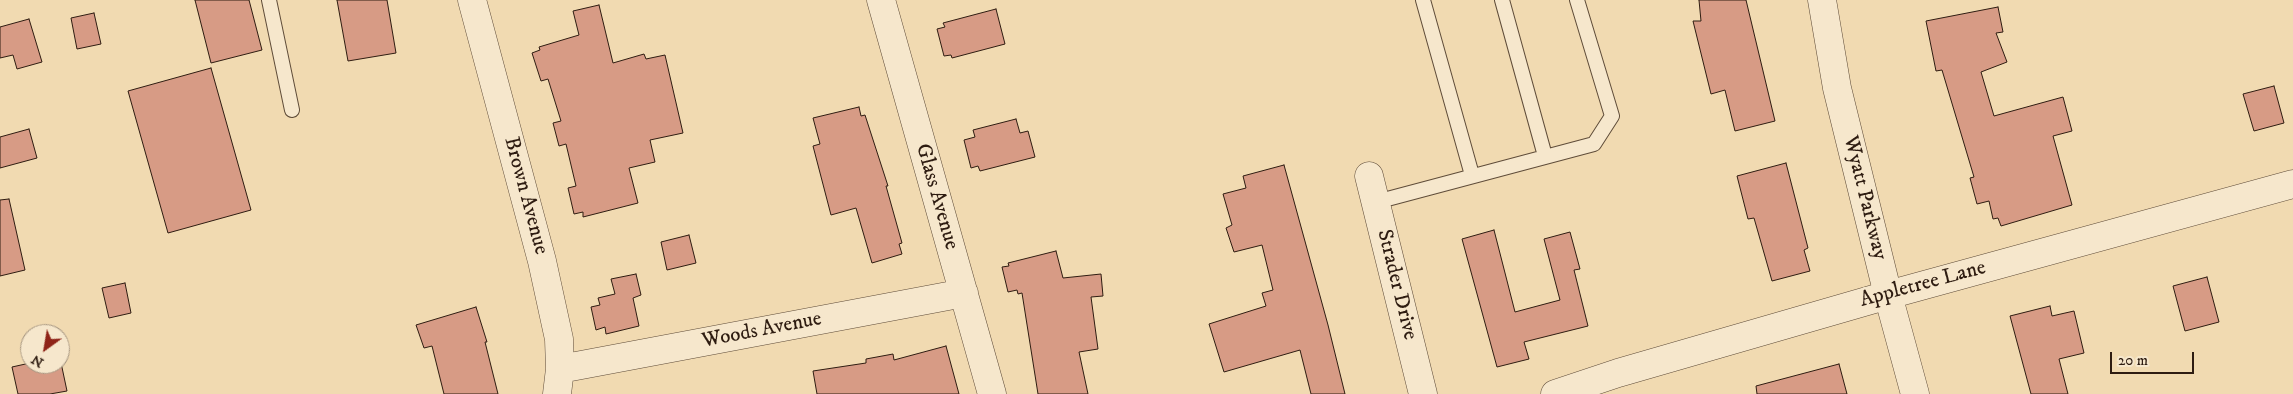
<!DOCTYPE html>
<html>
<head>
<meta charset="utf-8">
<style>
  body { margin:0 }
  #map { position:relative; width:2293px; height:394px; overflow:hidden; background:#f1dab1; font-family:"IM FELL DW Pica",serif }
  canvas { display:block }
  .north { position:absolute; left:20px; top:324px; width:50px; height:50px; box-sizing:border-box; background:#f6e7cc; border:1px solid #a69681; border-radius:50%; rotate:212deg; font-size:14px; font-weight:700; line-height:20px; text-align:center; color:#2e1c11 }
  .north::after { content:''; display:block; margin:auto; width:18px; height:22px; background:#8f2418; clip-path:polygon(50% 0,100% 100%,50% 72%,0 100%) }
  .scale { position:absolute; left:2110px; top:352px; width:84px; height:22px; box-sizing:border-box; border:2px solid #2e1c11; border-top:0; padding-left:6px; font-size:15px; line-height:18px; white-space:nowrap; color:#2e1c11; -webkit-text-stroke:4px #f6e7cc; paint-order:stroke }
</style>
</head>
<body>
<div id="map">
<canvas width="2293" height="394"></canvas>
<div class="north">N</div>
<div class="scale">20 m</div>
</div>
<script>
const ctx = document.querySelector('canvas').getContext('2d');
ctx.lineJoin = 'round';
function fill(path, color) { ctx.fillStyle = color; ctx.fill(path, 'evenodd'); }
const shape = rows => new Path2D(rows.map(r => 'M' + r).join(''));
function strokePath(path, color, width, dash) { ctx.strokeStyle = color; ctx.lineWidth = width; ctx.lineCap = dash ? 'butt' : 'round'; ctx.setLineDash(dash || []); ctx.stroke(path); }
function drawText(font, color, halo, rows, align = 'center') {
  ctx.font = font + ' "IM FELL DW Pica",serif'; ctx.lineWidth = 5; ctx.setLineDash([]); ctx.textBaseline = 'middle'; ctx.strokeStyle = halo; ctx.fillStyle = color; for (const [text, x, y, turn = 0] of rows) {
    ctx.save(); ctx.translate(x, y); ctx.rotate((+turn || 0) * Math.PI / 180); ctx.textAlign = isNaN(turn) ? turn : align; if (halo) ctx.strokeText(text, 0, 0); ctx.fillText(text, 0, 0); ctx.restore();
  }
}
const building = shape([
  [195,0,249,0,262,50,211,63,195,0],
  [337,0,387,0,396,53,348,61,337,0],
  [1699,0,1746,0,1775,121,1735,131,1725,90,1711,94,1693,21,1701,21,1699,0],
  [599,5,613,63,644,54,646,59,665,55,683,133,650,140,655,162,629,168,638,203,583,217,583,212,574,214,568,188,576,186,566,144,559,146,553,123,561,121,548,79,541,81,532,53,540,50,539,47,579,35,573,11,599,5],
  [1998,7,2003,32,1996,33,2007,62,1981,72,1994,116,2063,97,2072,131,2053,136,2072,205,2001,226,1998,218,1993,219,1989,201,1977,204,1970,178,1974,177,1942,70,1936,71,1926,21,1998,7],
  [996,9,1005,44,952,58,951,55,944,56,937,29,945,27,943,23,996,9],
  [94,13,101,44,77,49,71,18,94,13],
  [29,19,42,62,17,69,13,55,0,58,0,27,29,19],
  [211,68,251,210,168,233,128,91,211,68],
  [2274,86,2284,123,2254,131,2243,94,2274,86],
  [859,107,861,116,865,115,888,186,886,186,902,243,899,244,902,254,872,263,856,208,831,215,813,146,820,144,813,118,859,107],
  [1016,119,1020,133,1028,131,1035,157,980,171,978,166,971,168,964,140,975,137,973,130,1016,119],
  [29,129,37,158,0,168,0,137,29,129],
  [1786,163,1808,248,1804,250,1810,271,1772,281,1754,218,1748,219,1737,176,1786,163],
  [1284,165,1328,325,1345,394,1311,394,1300,350,1224,372,1209,324,1266,306,1262,293,1273,290,1262,245,1234,252,1226,228,1232,225,1223,194,1246,188,1243,176,1284,165],
  [9,199,25,270,0,276,0,200,9,199],
  [1494,230,1515,312,1560,300,1544,239,1570,232,1580,269,1574,270,1588,326,1524,342,1529,359,1497,367,1462,239,1494,230],
  [689,235,696,263,667,270,661,242,689,235],
  [1056,251,1063,278,1101,274,1103,296,1091,297,1098,349,1079,352,1088,394,1038,394,1022,293,1018,294,1017,290,1008,292,1002,267,1009,266,1008,263,1056,251],
  [636,274,641,295,633,298,639,326,606,334,605,327,596,330,591,307,600,305,598,298,615,294,611,279,636,274],
  [2207,277,2219,322,2185,331,2173,286,2207,277],
  [125,283,131,313,109,318,102,288,125,283],
  [2050,306,2052,316,2074,311,2084,353,2059,359,2068,394,2031,394,2010,316,2050,306],
  [476,307,487,342,485,342,498,394,444,394,432,346,424,348,416,325,476,307],
  [946,346,959,394,817,394,813,371,866,363,866,359,893,354,894,360,946,346],
  [60,358,67,391,50,394,18,394,12,367,30,363,60,364,60,358],
  [1839,364,1847,394,1757,394,1756,386,1839,364]
]);
fill(building, '#d79b85');
strokePath(building, '#2e1c11', 1);
const service = shape([
  [269,0,292,110],
  [1423,0,1472,175],
  [1502,0,1545,156],
  [1376,202,1594,144,1612,116,1577,0]
]);
const minor = shape([
  [472,0,542,261,559,339,560,369,557,394],
  [881,0,992,394],
  [1822,0,1837,88,1888,295,1915,394],
  [1369,176,1423,394],
  [560,369,964,293],
  [1555,394,1618,373,1888,295,2293,184]
]);
strokePath(service, '#5f4c39', 16);
strokePath(minor, '#5f4c39', 29);
strokePath(service, '#f6e7cc', 14);
strokePath(minor, '#f6e7cc', 28);
drawText('21px', '#2e1c11', '#f6e7cc', [
  ["Brown Avenue",525,196,75],
  ["Glass Avenue",936,197,74],
  ["Wyatt Parkway",1864,198,76],
  ["Strader Drive",1396,285,76],
  ["Appletree Lane",1923,285,-15],
  ["Woods Avenue",762,331,-11]
]);
</script>
</body>
</html>
